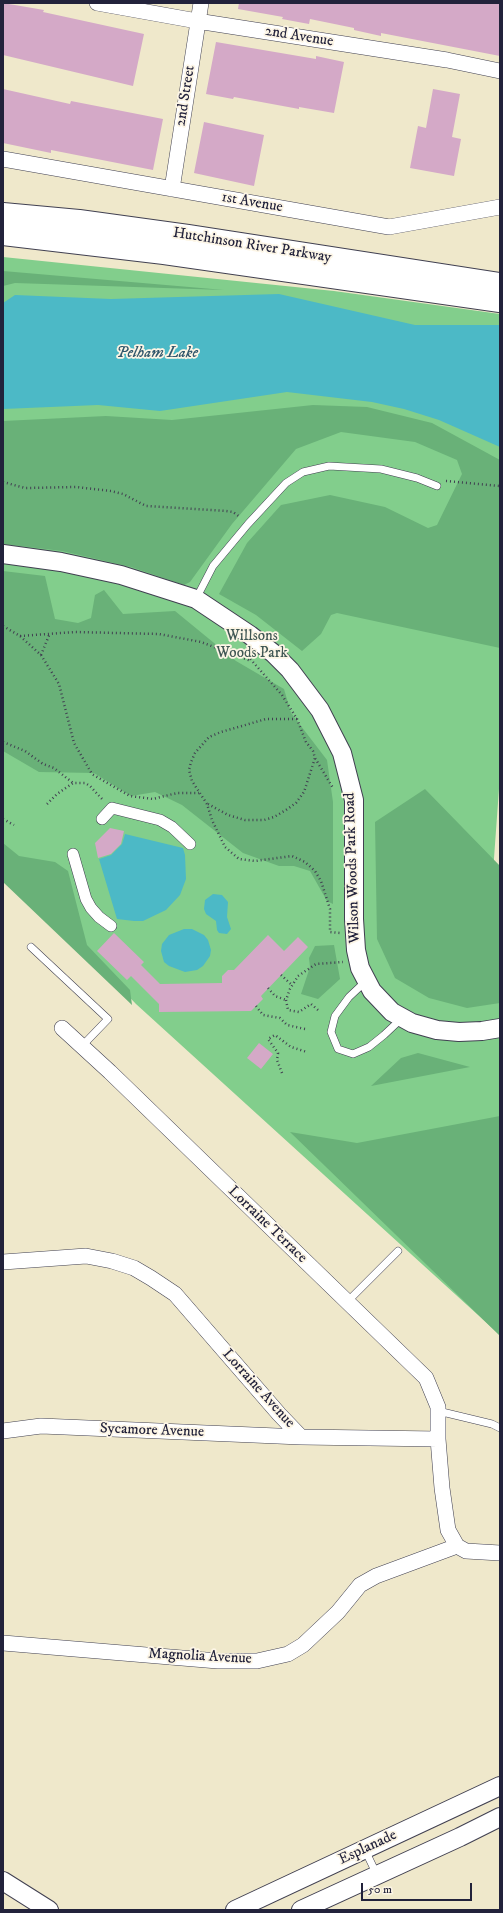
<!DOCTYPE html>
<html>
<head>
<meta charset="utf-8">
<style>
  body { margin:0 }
  #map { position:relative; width:503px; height:1913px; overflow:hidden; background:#efe8cb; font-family:"IM FELL DW Pica",serif }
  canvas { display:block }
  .frame { position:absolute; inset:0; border:4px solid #22223b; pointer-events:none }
  .scale { position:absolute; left:361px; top:1883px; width:111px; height:18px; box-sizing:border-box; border:2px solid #22223b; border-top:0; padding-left:5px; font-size:12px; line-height:14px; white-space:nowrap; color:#22223b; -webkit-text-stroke:3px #fcf5e5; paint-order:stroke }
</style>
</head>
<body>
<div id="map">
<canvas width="503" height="1913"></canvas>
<div class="frame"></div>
<div class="scale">50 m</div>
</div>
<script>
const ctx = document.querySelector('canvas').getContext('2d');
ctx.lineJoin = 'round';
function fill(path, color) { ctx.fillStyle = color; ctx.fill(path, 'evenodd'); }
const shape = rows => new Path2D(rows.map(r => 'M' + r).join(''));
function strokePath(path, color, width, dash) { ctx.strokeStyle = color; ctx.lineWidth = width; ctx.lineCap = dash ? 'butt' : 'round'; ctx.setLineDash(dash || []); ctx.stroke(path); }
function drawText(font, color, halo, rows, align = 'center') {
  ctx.font = font + ' "IM FELL DW Pica",serif'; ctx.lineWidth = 3.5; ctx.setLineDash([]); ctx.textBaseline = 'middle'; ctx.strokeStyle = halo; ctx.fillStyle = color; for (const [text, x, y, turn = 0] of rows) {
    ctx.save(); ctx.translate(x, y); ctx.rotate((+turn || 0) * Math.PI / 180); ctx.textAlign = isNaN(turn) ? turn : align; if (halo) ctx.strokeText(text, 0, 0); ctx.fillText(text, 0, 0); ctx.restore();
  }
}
fill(shape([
  [3,257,334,291,500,314,500,775,493,872,500,873,500,1335,136,1004,3,866]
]), '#82ce8c');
fill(shape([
  [3,271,224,290,15,283,3,286],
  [313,405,367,407,432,423,500,460,500,648,337,613,331,615,321,634,302,651,256,615,219,594,247,543,281,505,330,495,385,507,428,528,437,525,462,474,457,460,415,442,341,432,296,449,232,524,190,582,184,585,131,567,62,551,3,544,3,421,106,416,172,420],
  [3,571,45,576,55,619,78,623,91,618,95,595,104,590,123,614,175,611,236,661,284,689,291,713,327,760,333,802,333,904,327,901,310,871,294,866,279,866,243,853,182,805,155,792,131,796,94,773,39,772,3,751],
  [425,789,500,866,500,1003,467,1008,429,998,395,978,377,939,375,822],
  [3,843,19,856,55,862,68,871,87,945,130,990,132,1005,3,882],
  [334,945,340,979,318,999,301,994,310,967,309,958,315,946],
  [418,1053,470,1067,371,1086,401,1058],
  [500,1116,500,1336,290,1132,357,1143]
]), '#69b178');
fill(shape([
  [279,294,415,325,500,325,500,447,439,420,404,409,372,402,287,392,160,411,98,405,3,409,3,303,15,295,111,299],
  [125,834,183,848,185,855,186,879,180,895,166,910,143,921,134,921,117,919,99,859,111,855,122,844],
  [213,894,222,895,228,902,227,917,231,929,227,934,219,933,217,930,216,921,206,914,204,909,205,900],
  [184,929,192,929,204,935,208,940,211,950,210,956,203,966,197,970,185,972,169,966,164,962,161,951,162,944,169,935]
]), '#4cb9c6');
fill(shape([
  [3,3,44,10,43,12,144,34,133,86,3,55],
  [239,3,500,3,500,56,381,33,381,36,354,30,354,28,310,19,309,24,282,19,283,17,238,9],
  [216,42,316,59,316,56,344,62,334,113,299,107,299,109,234,97,233,99,206,94],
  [3,89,70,104,71,101,163,119,153,170,51,150,51,153,3,143],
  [433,89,460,94,452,137,461,139,454,176,410,168,418,126,426,128],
  [204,122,264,135,254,186,194,173],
  [110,828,124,831,121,844,111,854,98,858,95,843],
  [114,933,144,962,141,965,160,984,222,983,222,976,228,970,234,970,268,935,284,951,298,937,308,947,261,996,263,999,251,1011,159,1012,159,1004,131,976,127,980,97,951],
  [259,1043,273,1054,261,1069,247,1058]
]), '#d4a9c7');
const service = shape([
  [196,599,213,566,248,524,286,483,303,472,329,466,381,469,417,478,437,486],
  [31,947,108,1019,82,1046],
  [366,981,349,997,335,1016,331,1032,338,1049,353,1054,369,1047,384,1035,401,1019],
  [347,1302,398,1251],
  [438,1411,492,1424,500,1428],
  [365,1850,377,1875]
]);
const pedestrian = shape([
  [102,819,112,808,160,820,172,827,190,844],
  [73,854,86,899,91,908,99,917,111,926]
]);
const minor = shape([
  [97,3,197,21,447,60,500,71],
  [3,159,389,227,500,207],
  [172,189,201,3],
  [62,1028,110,1072,426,1378,438,1407,438,1439],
  [3,1262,86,1256,112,1261,134,1268,151,1278,175,1294,279,1414,301,1437],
  [3,1431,41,1426,301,1437,438,1439,442,1488,448,1530,457,1546,466,1551,500,1553],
  [3,1643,218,1661,257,1661,288,1654,303,1645,338,1612,360,1585,376,1576,457,1546]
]);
const tertiary = shape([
  [3,554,61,562,121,575,196,599,250,635,273,653,290,670,320,710,342,753,354,800,354,919,356,950,360,968,372,991,392,1012,412,1023,437,1030,459,1032,482,1031,500,1028],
  [3,1881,49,1910],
  [235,1910,500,1786],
  [301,1910,460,1837,500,1817]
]);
const motorway = shape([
  [3,214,79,221,188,236,500,284],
  [3,234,164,253,500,301]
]);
strokePath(service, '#414051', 8);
strokePath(pedestrian, '#414051', 12);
strokePath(minor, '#414051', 16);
strokePath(tertiary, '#414051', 20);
strokePath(motorway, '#414051', 24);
strokePath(shape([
  [446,481,500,486],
  [3,482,25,488,76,487,111,491,123,494,146,506,226,511,233,512,240,517],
  [3,626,20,636,41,655,59,684,74,743,92,774,130,796,153,799,177,793,199,793],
  [20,636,75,632,159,634,201,642,251,661],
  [245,653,282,695,297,719,306,742,313,751,315,758,333,788],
  [41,655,50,633],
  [297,719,266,719,221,732,209,737,195,753,191,762,189,770,192,781,207,804,212,820,225,847,239,859,255,861,292,856,305,862,315,871,321,881,330,909,330,932,340,933],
  [3,742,25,751,43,764,54,768,73,783],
  [47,804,57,794,73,783,85,783,90,786,103,800],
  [208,804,228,815,245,820,264,820,274,817,286,810,296,803,304,792,315,758],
  [3,819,14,825],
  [281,975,292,985],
  [268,988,275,996,286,1000],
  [256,1006,263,1015,280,1018,287,1025,305,1029],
  [318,1010,311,1004,299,1012,288,1010,286,1000,290,989,298,976,316,964,343,962],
  [282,1073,277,1060,278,1053,268,1039,275,1035,291,1047,307,1052]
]), '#414051', 2.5, [1, 3]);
strokePath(service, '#fff', 7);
strokePath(pedestrian, '#fff', 11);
strokePath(minor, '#fff', 15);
strokePath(tertiary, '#fff', 18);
strokePath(motorway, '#fff', 22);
drawText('15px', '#22223b', '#fcf5e5', [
  ["2nd Avenue",299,37,9],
  ["2nd Street",186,96,-81],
  ["1st Avenue",252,203,10],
  ["Hutchinson River Parkway",252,246,9],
  ["Wilson Woods Park Road",353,868,-92],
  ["Lorraine Terrace",267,1225,44],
  ["Lorraine Avenue",258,1389,48],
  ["Sycamore Avenue",152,1431,2],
  ["Magnolia Avenue",200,1657,3],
  ["Esplanade",368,1848,-25]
]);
drawText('15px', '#3f5653', '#fcf5e5', [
  ["Willsons",252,637],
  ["Woods Park",252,654]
]);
drawText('italic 16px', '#31576c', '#fcf5e5', [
  ["Pelham Lake",157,354]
]);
</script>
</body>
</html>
